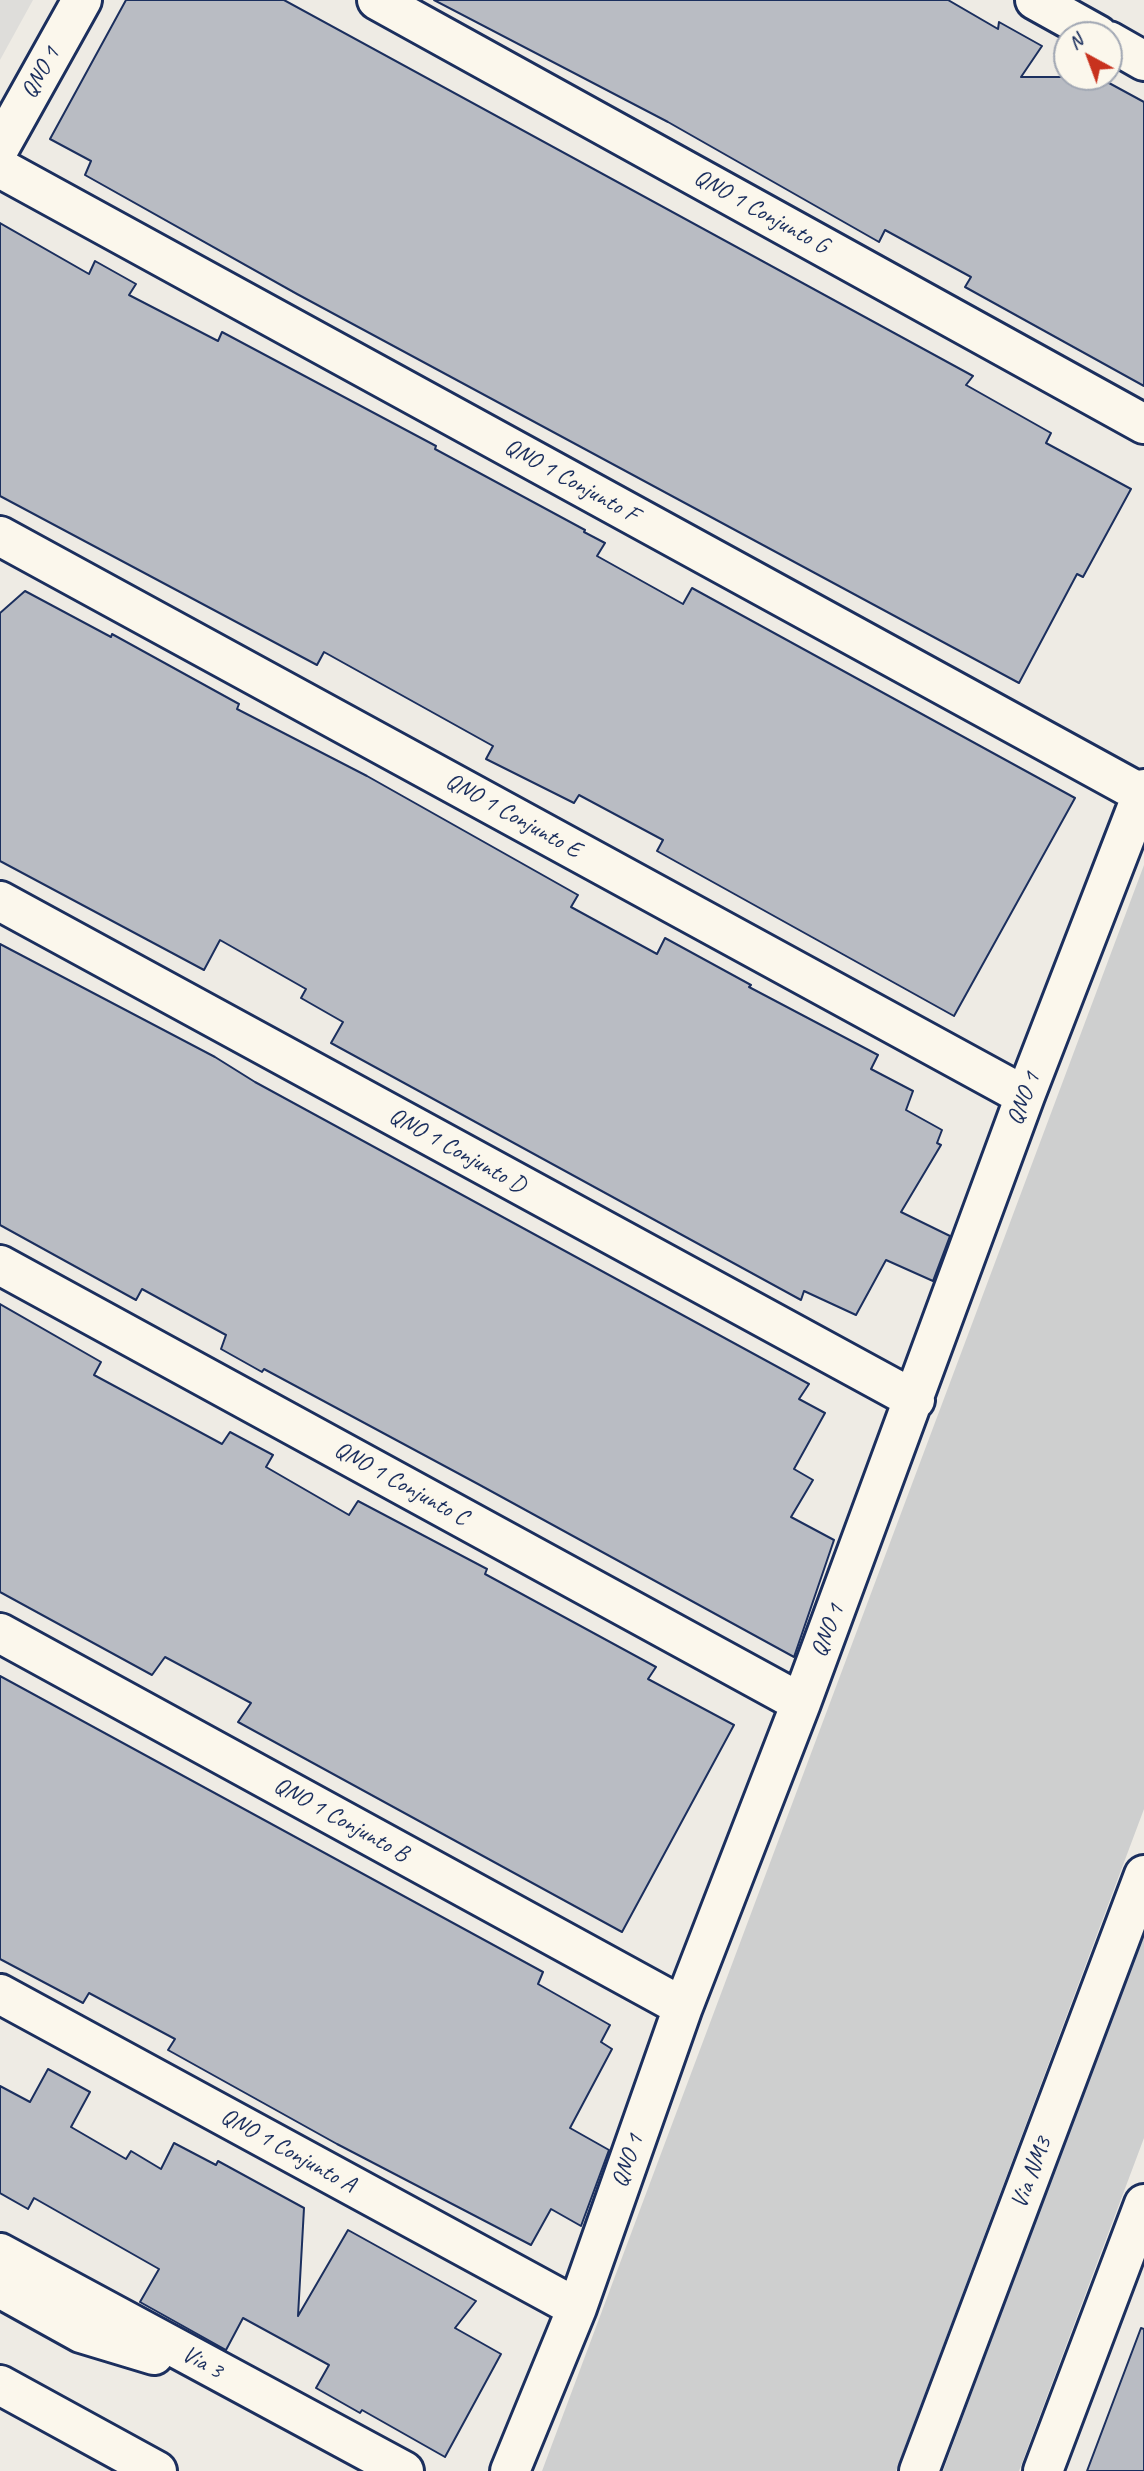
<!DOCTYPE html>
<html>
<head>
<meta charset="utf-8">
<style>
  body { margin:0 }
  #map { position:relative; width:1144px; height:2471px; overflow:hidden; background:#eeebe4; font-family:Caveat,sans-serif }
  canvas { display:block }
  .north { position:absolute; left:1053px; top:21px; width:70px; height:70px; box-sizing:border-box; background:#fbf7ec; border:2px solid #a1a7b3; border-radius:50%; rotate:319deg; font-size:19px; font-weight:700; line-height:28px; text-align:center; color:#1b2f5e }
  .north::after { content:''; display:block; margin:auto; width:24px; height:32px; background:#c8321e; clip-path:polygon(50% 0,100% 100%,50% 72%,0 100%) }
</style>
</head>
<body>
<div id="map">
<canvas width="1144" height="2471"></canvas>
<div class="north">N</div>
</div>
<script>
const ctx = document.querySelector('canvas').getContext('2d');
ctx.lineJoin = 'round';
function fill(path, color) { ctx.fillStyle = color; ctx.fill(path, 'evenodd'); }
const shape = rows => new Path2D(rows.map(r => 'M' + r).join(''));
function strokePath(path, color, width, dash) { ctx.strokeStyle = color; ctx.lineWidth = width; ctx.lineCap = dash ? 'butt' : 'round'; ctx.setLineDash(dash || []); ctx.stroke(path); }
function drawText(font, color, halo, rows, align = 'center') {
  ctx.font = font + ' Caveat,sans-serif'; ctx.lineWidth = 7; ctx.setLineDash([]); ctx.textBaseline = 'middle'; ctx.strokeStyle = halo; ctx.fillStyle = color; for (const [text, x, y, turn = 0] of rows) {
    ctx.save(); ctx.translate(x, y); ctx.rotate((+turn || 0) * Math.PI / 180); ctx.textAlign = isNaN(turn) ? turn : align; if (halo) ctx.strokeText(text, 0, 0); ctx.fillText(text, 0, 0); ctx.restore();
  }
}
fill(shape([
  [0,0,33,0,0,60]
]), '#deddda');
fill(shape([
  [1144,865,1144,1809,896,2471,542,2471],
  [1144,1928,1144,2138,1019,2471,943,2471]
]), '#cecfcf');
const building = shape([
  [126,0,284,0,973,376,966,385,1051,433,1046,443,1131,489,1083,577,1077,574,1019,683,297,294,85,175,91,161,50,139,126,0],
  [434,0,948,0,998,29,999,22,1042,46,1021,77,1098,77,1144,102,1144,386,965,287,971,277,885,230,879,242,668,122,434,0],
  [0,223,89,274,95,261,136,284,129,295,218,341,222,332,436,446,435,449,585,530,584,532,605,543,597,556,683,604,692,588,1075,798,954,1016,657,851,663,840,579,795,574,803,486,759,493,746,324,652,317,665,0,496,0,223],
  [25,591,111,637,112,634,239,704,237,709,367,776,578,895,571,907,657,954,665,938,751,985,749,987,878,1055,871,1069,913,1091,906,1110,942,1130,937,1143,941,1145,901,1212,950,1236,933,1281,886,1260,856,1315,804,1291,801,1300,331,1043,343,1022,301,998,306,989,220,940,204,970,0,861,0,613,25,591],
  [0,944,215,1057,255,1082,809,1384,799,1399,825,1413,794,1469,813,1480,791,1517,834,1540,794,1657,478,1484,264,1369,262,1372,221,1349,226,1335,142,1289,136,1300,0,1225,0,944],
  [0,1304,101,1362,94,1375,222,1444,230,1432,273,1455,266,1467,349,1515,358,1501,487,1569,485,1574,656,1667,648,1679,734,1725,622,1932,238,1722,251,1703,165,1657,152,1675,0,1592,0,1304],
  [0,1676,543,1972,538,1984,610,2025,601,2042,612,2049,570,2128,609,2150,581,2226,551,2209,531,2245,337,2144,168,2050,175,2039,89,1993,83,2003,0,1959,0,1676],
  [48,2069,90,2092,71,2127,126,2159,131,2151,161,2169,174,2143,216,2165,218,2161,304,2208,298,2316,348,2230,476,2301,455,2328,501,2354,445,2457,362,2410,360,2413,316,2388,329,2365,243,2318,226,2350,140,2302,159,2269,34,2198,28,2209,0,2193,0,2086,30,2102,48,2069],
  [1141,2328,1144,2329,1144,2471,1087,2471,1141,2328]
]);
fill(building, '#b9bcc3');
strokePath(building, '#1b2f5e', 2);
const minor = shape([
  [377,0,1144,424],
  [1035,0,1098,35],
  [1109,41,1144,61],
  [0,147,82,0],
  [0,168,1142,794],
  [0,536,1025,1096],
  [0,901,915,1400],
  [0,1265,801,1703],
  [0,1633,683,2007],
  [0,1994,577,2308],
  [510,2471,577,2308,683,2007,801,1703,1025,1096,1144,789]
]);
const major = shape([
  [0,2253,404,2471],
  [0,2288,81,2333,154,2355],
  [0,2385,157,2471],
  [919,2471,1144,1875],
  [1043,2471,1144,2204]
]);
strokePath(minor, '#1b2f5e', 44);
strokePath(major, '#1b2f5e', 44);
strokePath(minor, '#fbf7ec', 38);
strokePath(major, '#fbf7ec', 38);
drawText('24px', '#1b2f5e', '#fbf7ec', [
  ["QNO 1",41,73,-61],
  ["QNO 1 Conjunto G",761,212,29],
  ["QNO 1 Conjunto F",571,481,29],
  ["QNO 1 Conjunto E",513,816,29],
  ["QNO 1",1024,1099,-69],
  ["QNO 1 Conjunto D",457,1151,29],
  ["QNO 1 Conjunto C",401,1484,29],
  ["QNO 1",828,1631,-69],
  ["QNO 1 Conjunto B",341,1820,29],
  ["QNO 1 Conjunto A",288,2151,29],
  ["QNO 1",628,2161,-71],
  ["Via NM3",1032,2173,-69],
  ["Via 3",202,2363,29]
]);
</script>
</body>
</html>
